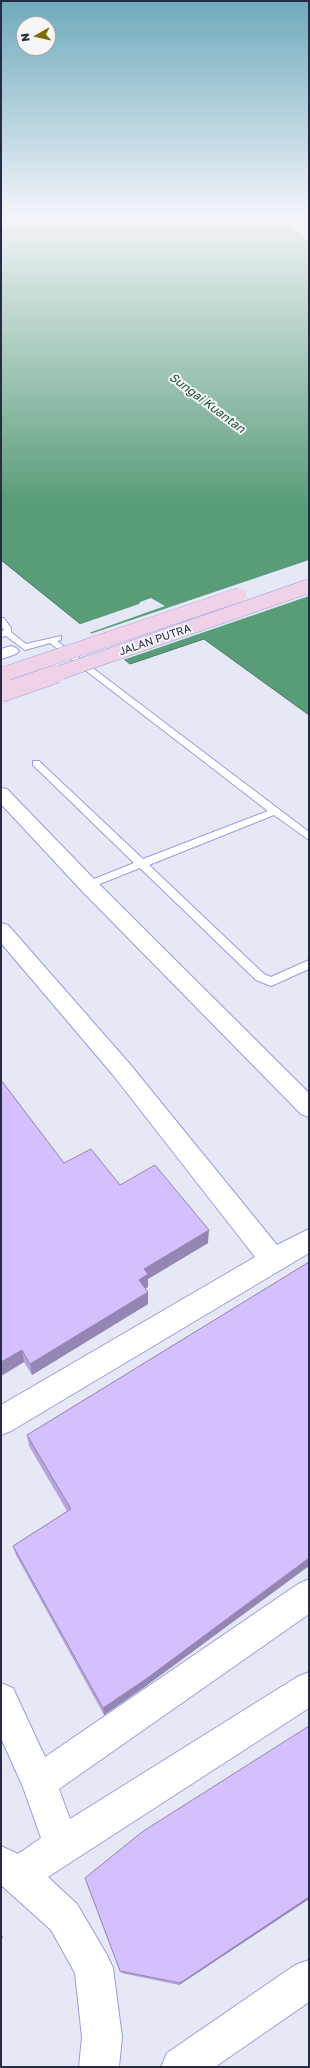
<!DOCTYPE html>
<html>
<head>
<meta charset="utf-8">
<style>
  body { margin:0 }
  #map { position:relative; width:310px; height:2068px; overflow:hidden; background:#e6e8f6; font-family:"Golos Text",sans-serif }
  canvas { display:block }
  .frame { position:absolute; inset:0; border:2px solid #282b46; pointer-events:none }
  .north { position:absolute; left:16px; top:16px; width:40px; height:40px; box-sizing:border-box; background:#f6f6f6; border:1px solid #a4a5b0; border-radius:50%; rotate:262deg; font-size:11px; font-weight:700; line-height:16px; text-align:center; color:#282b46 }
  .north::after { content:''; display:block; margin:auto; width:14px; height:18px; background:#7c6d07; clip-path:polygon(50% 0,100% 100%,50% 72%,0 100%) }
</style>
</head>
<body>
<div id="map">
<canvas width="310" height="2068"></canvas>
<div class="frame"></div>
<div class="north">N</div>
</div>
<script>
const ctx = document.querySelector('canvas').getContext('2d');
ctx.lineJoin = 'round';
function fill(path, color) { ctx.fillStyle = color; ctx.fill(path, 'evenodd'); }
const shape = rows => new Path2D(rows.map(r => 'M' + r).join(''));
function strokePath(path, color, width, dash) { ctx.strokeStyle = color; ctx.lineWidth = width; ctx.lineCap = dash ? 'butt' : 'round'; ctx.setLineDash(dash || []); ctx.stroke(path); }
function drawText(font, color, halo, rows, align = 'center') {
  ctx.font = font + ' "Golos Text",sans-serif'; ctx.lineWidth = 4; ctx.setLineDash([]); ctx.textBaseline = 'middle'; ctx.strokeStyle = halo; ctx.fillStyle = color; for (const [text, x, y, turn = 0] of rows) {
    ctx.save(); ctx.translate(x, y); ctx.rotate((+turn || 0) * Math.PI / 180); ctx.textAlign = isNaN(turn) ? turn : align; if (halo) ctx.strokeText(text, 0, 0); ctx.fillText(text, 0, 0); ctx.restore();
  }
}
const water = shape([
  [1,215,276,215,309,242,309,715,204,639,130,664,1,560,1,215]
]);
fill(water, '#589c78');
strokePath(water, '#4a7a69', 1);
fill(shape([
  [309,560,309,596,123,660,90,634],
  [151,598,165,606,89,633,78,625,139,604,140,602]
]), '#e6e8f6');
const lane = shape([
  [1,618,4,618,11,628,11,632,26,644,61,636,61,640,57,641,309,832,309,840,274,815,149,865,264,974,271,977,309,960,309,969,271,986,256,980,140,868,92,887,84,887,83,885,84,883,134,863,33,765,33,761,39,761,143,859,268,811,50,643,25,650,6,636,1,637,1,632,4,630,1,626,1,618]
]);
const street = shape([
  [11,646,16,648,19,651,16,654,1,659,1,649,11,646],
  [1,788,7,789,95,880,309,1093,309,1117,301,1114,81,890,1,804,1,788],
  [1,923,8,925,129,1063,277,1245,309,1229,309,1253,11,1431,1,1435,1,1405,255,1257,113,1075,1,943,1,923],
  [309,1579,309,1614,59,1789,70,1819,297,1677,309,1672,309,1708,48,1877,77,1904,107,1955,113,1968,122,2037,119,2067,79,2067,82,2037,75,1973,51,1930,1,1885,1,1846,18,1854,41,1838,23,1787,1,1738,1,1683,13,1688,45,1757,298,1584,309,1579],
  [309,1960,309,2002,215,2067,161,2067,167,2053,295,1965,309,1960]
]);
strokePath(lane, '#979ee1', 2);
strokePath(street, '#979ee1', 2);
strokePath(shape([
  [1,512,7,512]
]), '#8f92a6', 1.5, [0.5, 1.5]);
fill(lane, '#fff');
fill(street, '#fff');
const secondaryBridgeFar1 = shape([
  [1,675,239,595],
  [53,675,309,586]
]);
const secondaryBridge = shape([
  [1,675,4,674],
  [1,693,56,674]
]);
strokePath(secondaryBridgeFar1, '#979ee1', 15, []);
strokePath(secondaryBridge, '#979ee1', 19, []);
strokePath(secondaryBridgeFar1, '#efd2e7', 14);
strokePath(secondaryBridge, '#efd2e7', 18);
fill(shape([
  [1,1080,64,1163,120,1185,208,1243,148,1279,148,1287,146,1288,148,1304,32,1375,24,1362,1,1376],
  [309,1262,146,1686,104,1715,16,1555,13,1546,67,1511,29,1446,27,1435],
  [309,1726,309,1899,179,1985,121,1973,85,1878]
]), '#b6a4db');
fill(shape([
  [209,1230,208,1243,148,1279,148,1287,139,1292,139,1280,144,1269],
  [148,1292,148,1304,32,1375,30,1364],
  [22,1350,24,1362,1,1376,1,1362],
  [309,1558,309,1566,146,1686,104,1715,103,1708],
  [309,1897,309,1899,179,1985,180,1983],
  [1,1935,3,1937,1,1941]
]), '#9486b2');
const building = shape([
  [1,1080,64,1163,91,1149,120,1185,155,1165,209,1230,144,1269,148,1274,139,1280,148,1292,30,1364,22,1350,1,1362,1,1080],
  [309,1262,309,1558,146,1679,103,1708,13,1546,71,1509,27,1435,309,1262],
  [309,1726,309,1897,180,1983,120,1971,85,1878,142,1832,309,1726]
]);
fill(building, '#d4bfff');
strokePath(building, '#9486b2', 1);
const sky = ctx.createLinearGradient(0, 0, 0, 505);
sky.addColorStop(0, '#6eaabb');
sky.addColorStop(0.43, '#f4f5fb');
sky.addColorStop(1, '#f4f5fb00');
ctx.fillStyle = sky;
ctx.fillRect(0, 0, 310, 505);
drawText('11px', '#282b46', '#f6f6f6', [
  ["JALAN PUTRA",155,640,-19]
]);
drawText('italic 12px', '#1c5137', '#f6f6f6', [
  ["Sungai Kuantan",207,403,37]
]);
</script>
</body>
</html>
